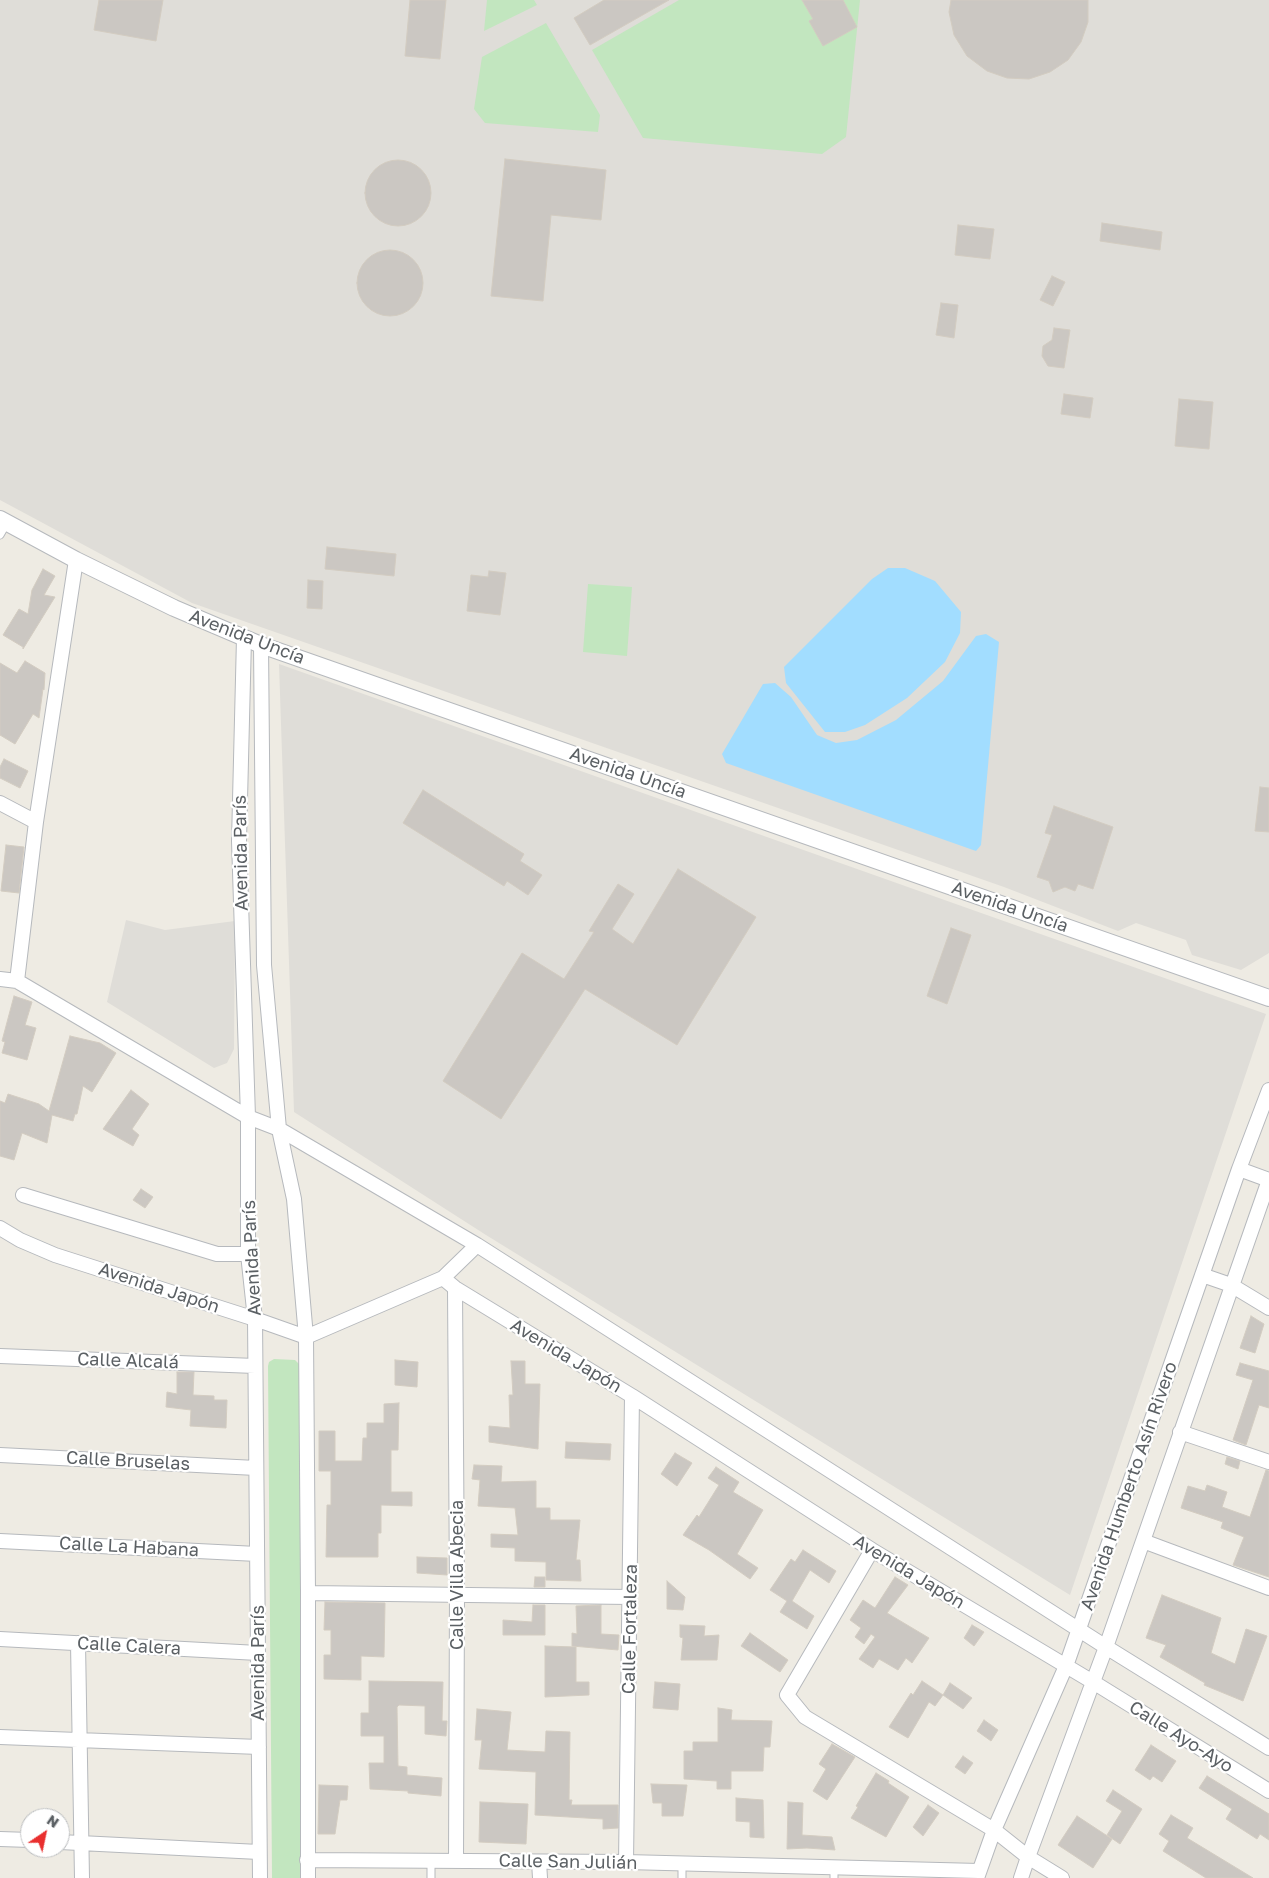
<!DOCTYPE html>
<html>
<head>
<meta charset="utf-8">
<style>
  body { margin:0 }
  #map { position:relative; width:1269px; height:1878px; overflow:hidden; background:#eeebe3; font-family:"Golos Text",sans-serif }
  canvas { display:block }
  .north { position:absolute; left:20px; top:1808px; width:50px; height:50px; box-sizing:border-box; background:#fff; border:1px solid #bdbfc1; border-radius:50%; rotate:34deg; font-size:14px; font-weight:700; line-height:20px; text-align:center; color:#5b6064 }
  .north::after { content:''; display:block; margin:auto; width:18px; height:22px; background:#e92f2e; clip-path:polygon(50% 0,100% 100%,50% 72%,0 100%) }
</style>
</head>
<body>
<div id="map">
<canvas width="1269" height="1878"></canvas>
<div class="north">N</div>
</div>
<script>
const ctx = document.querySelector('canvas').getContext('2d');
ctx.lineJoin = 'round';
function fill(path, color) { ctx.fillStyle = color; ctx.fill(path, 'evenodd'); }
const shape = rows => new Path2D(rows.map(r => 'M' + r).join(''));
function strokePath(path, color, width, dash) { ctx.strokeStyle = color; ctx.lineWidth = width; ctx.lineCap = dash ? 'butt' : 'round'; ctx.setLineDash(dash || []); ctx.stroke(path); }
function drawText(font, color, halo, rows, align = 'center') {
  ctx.font = font + ' "Golos Text",sans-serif'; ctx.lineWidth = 4.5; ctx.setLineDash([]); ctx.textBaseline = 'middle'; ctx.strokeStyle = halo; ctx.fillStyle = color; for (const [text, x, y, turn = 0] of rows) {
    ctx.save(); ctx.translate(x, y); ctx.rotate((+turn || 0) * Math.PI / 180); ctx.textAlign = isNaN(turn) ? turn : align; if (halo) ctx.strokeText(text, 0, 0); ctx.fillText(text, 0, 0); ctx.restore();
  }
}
fill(shape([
  [0,0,1269,0,1269,953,1241,970,1192,955,1186,940,1136,923,1118,931,1004,887,192,603,0,500],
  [279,664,1266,1014,1070,1595,486,1235,294,1112],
  [126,920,165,930,235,921,234,1049,227,1063,214,1068,107,1002]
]), '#dfddd8');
fill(shape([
  [487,0,534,0,537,5,484,31],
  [679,0,860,0,846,137,822,154,643,138,592,50],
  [546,23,600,115,598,132,485,123,474,109,482,57],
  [588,584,632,587,627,656,583,652],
  [274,1359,295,1360,299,1364,303,1878,272,1878,268,1366,269,1362]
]), '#c2e6bf');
fill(shape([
  [888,568,905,568,935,581,961,612,960,633,945,662,907,698,865,725,845,732,825,732,786,683,784,667,872,579],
  [986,634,999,642,981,845,976,851,726,763,722,754,763,684,775,683,791,697,817,735,836,743,857,740,896,720,943,681,976,636]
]), '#a2ddff');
const building = shape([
  [99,0,163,0,156,41,94,30,99,0],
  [410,0,446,0,440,59,405,56,410,0],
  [604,0,669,0,590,45,574,18,604,0],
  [802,0,843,0,857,27,823,46,809,21,813,19,802,0],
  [951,0,1088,0,1088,22,1081,42,1068,60,1050,72,1029,79,1007,78,987,71,967,56,954,35,949,12,951,0],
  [505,159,606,170,601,220,551,215,543,301,491,296,505,159],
  '365 193a33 33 0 1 1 66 0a33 33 0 1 1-66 0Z',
  [1102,223,1162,232,1160,250,1100,241,1102,223],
  [958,225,994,229,990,259,955,255,958,225],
  '357 283a33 33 0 1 1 66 0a33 33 0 1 1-66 0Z',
  [1052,276,1065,282,1053,306,1040,300,1052,276],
  [941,303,958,305,954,338,936,335,941,303],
  [1054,328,1070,330,1064,368,1048,366,1042,356,1043,346,1052,340,1054,328],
  [1064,394,1093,398,1090,418,1061,414,1064,394],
  [1179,399,1213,402,1209,449,1175,446,1179,399],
  [327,547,396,554,394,576,325,569,327,547],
  [43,569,55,576,44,595,55,597,23,649,23,647,3,635,19,609,28,614,32,590,43,569],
  [489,571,506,573,500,615,467,611,471,575,488,577,489,571],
  [308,580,323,581,322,609,307,608,308,580],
  [25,661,45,673,44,690,43,689,39,718,33,714,15,744,0,735,0,663,17,673,25,661],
  [4,759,28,771,20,788,0,778,0,767,4,759],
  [1260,787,1269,788,1269,832,1255,831,1260,787],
  [423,790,524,854,520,861,542,875,528,895,507,881,504,886,403,823,423,790],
  [1054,806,1113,827,1093,889,1078,884,1075,891,1065,887,1053,892,1049,881,1037,877,1052,835,1045,833,1054,806],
  [6,845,24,847,19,893,1,891,6,845],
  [678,869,756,917,677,1045,585,989,501,1119,443,1081,522,953,564,979,594,932,589,931,618,884,634,894,612,929,633,944,678,869],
  [951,928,971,935,947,1004,927,996,951,928],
  [14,996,32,1002,25,1025,36,1028,27,1060,2,1053,5,1042,2,1041,14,996],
  [70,1036,100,1043,116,1053,92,1092,83,1086,77,1114,75,1114,73,1121,52,1115,47,1143,22,1133,14,1160,0,1156,0,1101,5,1103,8,1094,39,1104,49,1111,70,1036],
  [131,1090,149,1104,132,1129,139,1135,133,1146,103,1129,131,1090],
  [141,1189,153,1197,145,1208,133,1200,141,1189],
  [1251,1316,1264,1324,1255,1353,1240,1348,1251,1316],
  [395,1360,418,1362,417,1387,395,1385,395,1360],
  [511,1361,525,1361,525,1384,540,1384,538,1449,489,1442,489,1426,510,1428,509,1395,513,1395,511,1361],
  [1240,1363,1269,1371,1269,1408,1259,1405,1246,1445,1233,1440,1253,1380,1236,1375,1240,1363],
  [177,1372,194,1372,193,1395,214,1396,214,1400,227,1400,226,1428,190,1426,191,1410,166,1407,167,1392,177,1394,177,1372],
  [399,1403,398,1450,391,1450,391,1492,412,1492,412,1506,381,1505,381,1533,378,1533,378,1557,326,1557,327,1505,331,1505,331,1471,319,1471,319,1431,335,1431,335,1461,362,1461,363,1438,367,1438,367,1423,384,1423,384,1404,399,1403],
  [566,1442,611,1444,610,1460,565,1458,566,1442],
  [675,1453,692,1463,677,1486,661,1474,675,1453],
  [1227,1457,1240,1461,1238,1469,1225,1464,1227,1457],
  [474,1465,502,1466,501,1482,536,1481,536,1508,550,1508,550,1520,580,1520,576,1560,580,1560,581,1581,546,1580,546,1562,515,1561,515,1548,491,1547,491,1534,518,1535,515,1508,478,1506,480,1480,472,1479,474,1465],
  [716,1467,739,1482,733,1492,763,1510,737,1554,758,1568,750,1579,709,1550,683,1535,697,1515,699,1517,719,1485,708,1478,716,1467],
  [1266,1470,1269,1471,1269,1577,1233,1565,1244,1537,1221,1528,1223,1522,1181,1508,1188,1486,1205,1491,1207,1485,1227,1492,1222,1507,1250,1517,1266,1470],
  [803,1550,836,1571,829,1583,810,1570,792,1601,814,1616,807,1629,780,1612,787,1601,770,1590,791,1559,795,1562,803,1550],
  [417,1557,447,1558,447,1575,417,1573,417,1557],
  [535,1577,545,1577,545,1587,534,1587,535,1577],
  [895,1577,908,1585,887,1613,929,1638,912,1663,906,1658,898,1670,879,1659,873,1668,859,1659,875,1637,871,1634,864,1644,855,1637,861,1628,850,1620,863,1600,875,1608,895,1577],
  [667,1581,685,1597,683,1610,667,1609,667,1581],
  [1162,1595,1221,1618,1211,1653,1235,1664,1246,1629,1267,1636,1243,1701,1204,1685,1205,1683,1160,1657,1166,1645,1146,1638,1162,1595],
  [325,1602,385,1603,384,1657,361,1656,361,1680,324,1679,324,1655,331,1655,331,1630,324,1630,325,1602],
  [533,1605,545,1605,545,1635,503,1635,503,1620,532,1622,533,1605],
  [601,1605,601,1634,619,1635,618,1650,572,1646,572,1633,577,1634,576,1606,601,1605],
  [680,1625,705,1626,704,1636,719,1635,717,1660,681,1660,683,1638,680,1637,680,1625],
  [972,1625,984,1632,974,1646,964,1638,972,1625],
  [750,1633,788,1660,780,1672,741,1646,750,1633],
  [545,1646,576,1647,576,1682,589,1682,589,1695,545,1697,545,1646],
  [369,1681,443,1682,442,1721,447,1721,446,1736,425,1734,425,1706,399,1705,397,1707,398,1766,407,1767,407,1775,442,1778,441,1796,408,1793,408,1791,370,1789,369,1763,384,1763,384,1736,361,1736,361,1713,369,1713,369,1681],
  [922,1681,943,1695,935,1706,929,1702,908,1738,889,1727,911,1693,913,1695,922,1681],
  [655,1682,680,1684,678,1710,653,1708,655,1682],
  [950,1683,972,1698,963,1709,943,1695,950,1683],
  [718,1708,732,1710,731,1720,772,1721,770,1747,764,1747,763,1771,731,1771,731,1789,717,1789,717,1781,684,1779,684,1751,693,1751,693,1742,718,1742,718,1708],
  [477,1709,511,1712,507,1750,545,1752,546,1731,570,1732,569,1800,572,1800,571,1805,618,1805,618,1828,603,1829,603,1819,535,1815,536,1772,479,1769,482,1740,475,1740,477,1709],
  [984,1720,998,1730,991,1741,977,1731,984,1720],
  [832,1744,855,1757,827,1800,813,1791,826,1769,819,1764,832,1744],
  [1151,1745,1176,1761,1162,1782,1153,1776,1150,1780,1135,1770,1151,1745],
  [963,1756,973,1763,965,1774,955,1767,963,1756],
  [876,1773,889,1781,888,1783,909,1797,886,1837,851,1818,858,1807,856,1806,876,1773],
  [1207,1776,1269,1814,1269,1840,1260,1834,1257,1839,1226,1819,1232,1809,1199,1788,1207,1776],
  [651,1784,687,1785,683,1816,662,1816,662,1803,653,1803,651,1784],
  [319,1785,348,1786,347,1800,340,1800,335,1834,318,1834,319,1785],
  [1113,1790,1142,1809,1120,1844,1107,1835,1122,1811,1106,1801,1113,1790],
  [736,1798,763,1800,764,1838,750,1837,750,1822,736,1821,736,1798],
  [480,1802,528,1804,526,1844,479,1842,480,1802],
  [788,1802,803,1803,802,1835,832,1837,835,1850,807,1848,787,1849,788,1802],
  [928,1805,939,1813,923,1836,913,1827,928,1805],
  [1171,1815,1193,1828,1187,1838,1253,1878,1206,1878,1163,1851,1169,1841,1159,1834,1171,1815],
  [1077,1816,1112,1839,1093,1868,1058,1845,1077,1816]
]);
fill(building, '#cbc7c2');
strokePath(building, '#d3ccc1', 1);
const service = shape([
  [0,535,7,523],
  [431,1878,431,1862],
  [682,1878,682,1864],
  [834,1878,834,1867]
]);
const minor = shape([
  [244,638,239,841,248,1117,248,1254,255,1319,260,1878],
  [261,645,264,965,279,1129,294,1199,306,1337,308,1593,308,1878],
  [0,803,36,822],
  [0,979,17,981,248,1117,279,1129,477,1245,1106,1647,1269,1748],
  [17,981,36,822,76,560],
  [1239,1169,1269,1180],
  [23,1195,217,1254,248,1254],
  [0,1228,20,1240,55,1255,255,1319,306,1337,443,1278,455,1288,632,1396,872,1550,1093,1682,1269,1791],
  [1202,1275,1231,1285,1269,1308],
  [443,1278,477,1245],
  [455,1288,457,1594,456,1861],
  [0,1356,255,1366],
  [1180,1432,1269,1462],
  [0,1455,256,1468],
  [0,1541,257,1554],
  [1143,1541,1269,1588],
  [872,1550,787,1695,805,1717,994,1830,1028,1857,1062,1878],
  [308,1593,630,1597],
  [0,1639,258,1653],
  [78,1643,82,1878],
  [0,1737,259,1747],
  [0,1839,30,1840],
  [60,1842,259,1852],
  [307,1860,626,1862,979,1871],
  [539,1862,540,1878],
  [626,1862,632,1396],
  [977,1878,994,1830,1066,1666,1239,1169,1269,1090],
  [1021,1878,1028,1857,1106,1647,1269,1180]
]);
const tertiary = shape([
  [0,519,76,560,174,608,261,645,1269,998]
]);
strokePath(service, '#b6b9bd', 9);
strokePath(minor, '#b6b9bd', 16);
strokePath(tertiary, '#b6b9bd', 18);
strokePath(service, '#fff', 7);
strokePath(minor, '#fff', 14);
strokePath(tertiary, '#fff', 16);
drawText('18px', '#5b6064', '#fff', [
  ["Avenida Uncía",247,637,21],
  ["Avenida Uncía",628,773,19],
  ["Avenida París",241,853,-91],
  ["Avenida Uncía",1010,907,19],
  ["Avenida París",252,1258,-93],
  ["Avenida Japón",159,1288,18],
  ["Avenida Japón",566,1356,31],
  ["Calle Alcalá",128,1361,2],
  ["Calle Bruselas",128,1461,3],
  ["Avenida Humberto Asín Rivero",1129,1486,-71],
  ["Calle La Habana",129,1547,3],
  ["Avenida Japón",909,1572,31],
  ["Calle Villa Abecia",457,1575,-90],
  ["Calle Fortaleza",630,1629,-89],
  ["Calle Calera",129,1646,3],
  ["Avenida París",258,1663,-90],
  ["Calle Ayo-Ayo",1181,1737,32],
  ["Calle San Julián",568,1862,1]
]);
</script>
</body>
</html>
